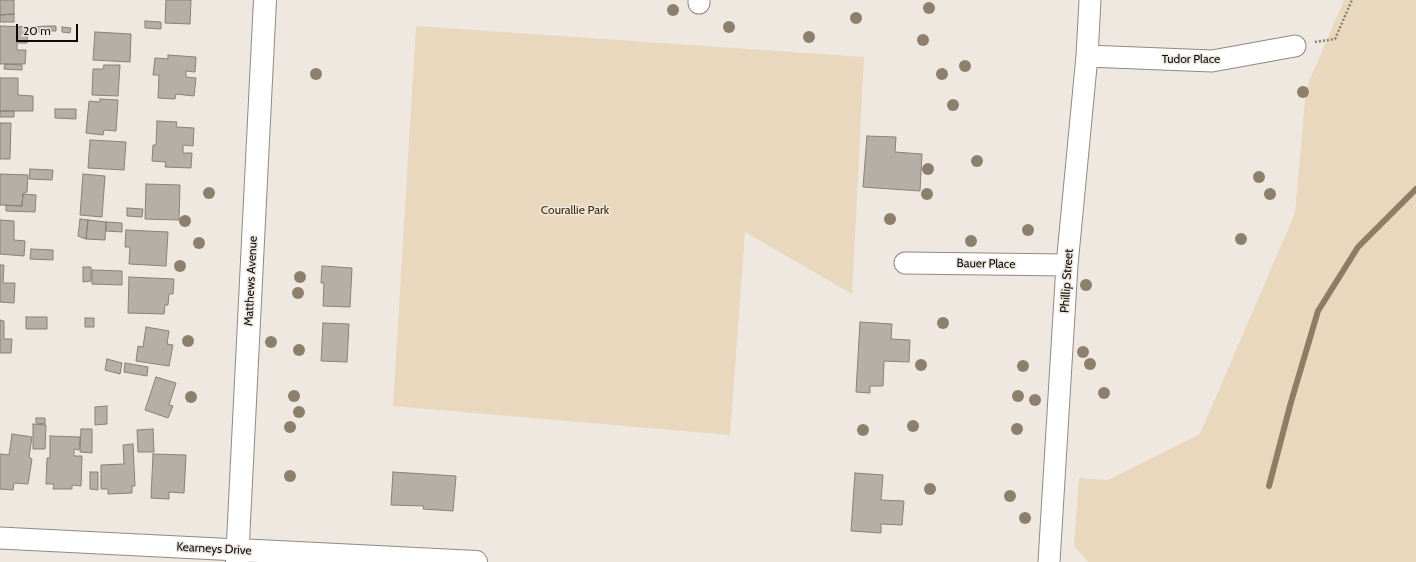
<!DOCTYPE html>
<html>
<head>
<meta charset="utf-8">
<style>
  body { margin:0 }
  #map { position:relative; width:1416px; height:562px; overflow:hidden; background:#eee8e0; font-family:Cabin,sans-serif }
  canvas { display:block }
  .scale { position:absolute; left:16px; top:24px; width:62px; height:18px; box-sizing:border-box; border:2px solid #0d0b09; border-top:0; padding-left:5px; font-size:12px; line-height:14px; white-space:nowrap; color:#0d0b09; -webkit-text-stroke:3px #eee8e0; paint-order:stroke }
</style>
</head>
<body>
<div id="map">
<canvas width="1416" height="562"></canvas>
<div class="scale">20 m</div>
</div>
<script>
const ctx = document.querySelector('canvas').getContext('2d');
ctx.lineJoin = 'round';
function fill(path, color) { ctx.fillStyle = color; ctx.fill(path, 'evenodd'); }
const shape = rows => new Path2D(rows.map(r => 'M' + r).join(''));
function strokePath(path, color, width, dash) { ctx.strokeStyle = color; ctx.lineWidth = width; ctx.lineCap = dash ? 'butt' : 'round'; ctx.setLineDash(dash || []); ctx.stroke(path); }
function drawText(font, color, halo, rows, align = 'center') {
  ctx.font = font + ' Cabin,sans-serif'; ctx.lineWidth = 3; ctx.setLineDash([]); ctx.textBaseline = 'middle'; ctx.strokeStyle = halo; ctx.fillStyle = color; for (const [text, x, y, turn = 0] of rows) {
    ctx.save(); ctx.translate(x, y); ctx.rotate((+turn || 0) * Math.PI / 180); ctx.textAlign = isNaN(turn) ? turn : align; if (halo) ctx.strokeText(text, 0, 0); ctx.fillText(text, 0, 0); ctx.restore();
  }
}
fill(shape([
  [1344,0,1416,0,1416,562,1088,562,1074,546,1079,478,1108,480,1200,434,1295,213,1306,89],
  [416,26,864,57,852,294,745,232,730,435,393,406]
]), '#e9d7be');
strokePath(shape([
  [1269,486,1291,402,1318,311,1358,247,1416,189]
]), '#8e7d65', 6);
const building = shape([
  [0,0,14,0,14,14,0,15,0,0],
  [166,0,191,0,190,24,165,23,166,0],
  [14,14,14,22,0,22,0,15,14,14],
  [145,21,161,22,161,29,145,28,145,21],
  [0,26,28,27,27,43,17,43,17,50,26,50,25,64,0,64,0,26],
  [45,26,46,32,35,32,35,27,45,26],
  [47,26,56,26,56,31,47,31,47,26],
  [62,27,71,28,70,33,62,32,62,27],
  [95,32,131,34,130,62,93,60,95,32],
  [168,55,196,57,195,72,186,71,186,77,196,78,194,96,176,94,175,99,158,98,159,75,153,75,155,58,168,59,168,55],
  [5,64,22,65,22,70,4,69,5,64],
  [104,65,120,65,118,96,92,95,93,69,103,69,104,65],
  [0,78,18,78,18,95,33,96,33,111,0,111,0,78],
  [100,99,118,100,116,131,104,130,103,135,86,133,89,101,100,102,100,99],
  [55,109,76,109,76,119,55,118,55,109],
  [0,111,14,111,14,117,0,117,0,111],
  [157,121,177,122,176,127,194,128,193,146,183,145,183,153,192,153,191,168,165,167,166,162,152,161,153,145,156,145,157,121],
  [0,123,11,123,10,159,0,159,0,123],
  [867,136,896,137,895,152,922,154,920,191,863,187,867,136],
  [90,140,126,142,124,170,88,168,90,140],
  [30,169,53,170,52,180,29,179,30,169],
  [0,174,28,175,27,192,23,194,22,206,0,205,0,174],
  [83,174,105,176,102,217,80,215,83,174],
  [146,184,180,185,179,220,145,219,146,184],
  [23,194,36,195,35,212,6,211,6,205,22,206,23,194],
  [127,208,143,209,142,217,127,216,127,208],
  [80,219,88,220,86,239,78,236,80,219],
  [0,220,14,221,14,240,25,241,24,256,0,254,0,220],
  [88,220,106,222,105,240,86,239,88,220],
  [106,222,122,223,122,232,106,231,106,222],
  [126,230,168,232,166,266,129,264,130,247,125,247,126,230],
  [31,249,53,250,53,260,30,259,31,249],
  [0,265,4,265,3,283,15,283,14,303,0,302,0,265],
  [322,266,352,268,350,307,323,306,324,283,321,283,322,266],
  [83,267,91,267,91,281,83,282,83,267],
  [92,270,122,271,122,285,92,284,92,270],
  [129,277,174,279,173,294,169,294,168,305,165,305,164,314,128,313,129,277],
  [26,317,47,317,47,329,26,329,26,317],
  [85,318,94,318,94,327,85,327,85,318],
  [0,320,4,321,4,339,12,339,11,353,0,353,0,320],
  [860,322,892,324,891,339,910,340,909,362,884,361,883,386,870,386,870,393,856,392,860,322],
  [323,323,349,324,347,362,321,361,323,323],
  [146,327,169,331,167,344,173,345,169,366,136,361,138,346,143,347,146,327],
  [107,359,122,363,120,374,105,370,107,359],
  [125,363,148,367,147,376,124,372,125,363],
  [156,377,176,383,169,405,173,406,168,418,145,410,156,377],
  [107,406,107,424,95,425,95,407,107,406],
  [36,418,45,418,45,424,36,423,36,418],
  [33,424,46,425,45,449,33,449,33,424],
  [81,429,92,429,92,453,80,452,81,429],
  [153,429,154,452,138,452,137,430,153,429],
  [12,434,32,437,29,457,32,459,28,484,14,483,13,490,0,489,0,454,9,455,12,434],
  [50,436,80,437,79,450,74,449,74,456,82,456,81,486,72,485,72,489,53,489,54,484,46,484,47,458,50,458,50,436],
  [133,444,135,486,132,486,132,493,108,494,108,489,101,489,101,465,124,464,123,445,133,444],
  [153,454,186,455,184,493,169,492,169,499,151,498,153,454],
  [90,472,98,472,98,490,90,489,90,472],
  [393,472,456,476,453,511,423,509,424,506,391,505,393,472],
  [855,473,883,475,881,500,904,501,902,525,881,524,881,533,851,531,855,473]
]);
fill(building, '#b5afa7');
strokePath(building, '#868179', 1);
const street = shape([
  [699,0,699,3],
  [1087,56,1212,61,1295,46],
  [905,263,1067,265],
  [0,538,238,550],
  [1049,562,1067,265,1087,56,1090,0]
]);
const secondary = shape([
  [238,550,476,562],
  [237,562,265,0]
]);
strokePath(street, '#8f8982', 23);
strokePath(secondary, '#8f8982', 24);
strokePath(shape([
  [1315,42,1335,39,1352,0]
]), '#85817c', 2.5, [2, 2]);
strokePath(street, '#fff', 21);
strokePath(secondary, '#fff', 22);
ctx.fillStyle = '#8c806c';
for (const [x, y] of [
  [929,8],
  [673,10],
  [856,18],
  [729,27],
  [809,37],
  [923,40],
  [965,66],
  [316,74],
  [942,74],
  [1303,92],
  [953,105],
  [977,161],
  [928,169],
  [1259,177],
  [209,193],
  [927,194],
  [1270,194],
  [890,219],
  [185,221],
  [1028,230],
  [1241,239],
  [971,241],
  [199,243],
  [180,266],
  [300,277],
  [1086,285],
  [298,293],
  [943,323],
  [188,341],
  [271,342],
  [299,350],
  [1083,352],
  [1090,364],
  [921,365],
  [1023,366],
  [1104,393],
  [294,396],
  [1018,396],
  [191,397],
  [1035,400],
  [299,412],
  [913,426],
  [290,427],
  [1017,429],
  [863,430],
  [290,476],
  [930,489],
  [1010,496],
  [1025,518]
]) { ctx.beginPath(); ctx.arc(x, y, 6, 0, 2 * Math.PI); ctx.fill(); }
drawText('12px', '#0d0b09', '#eee8e0', [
  ["Tudor Place",1191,59],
  ["Bauer Place",986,264,1],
  ["Matthews Avenue",251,281,-87],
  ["Phillip Street",1067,281,-86],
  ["Kearneys Drive",214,549,3]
]);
drawText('12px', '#3b2a0d', '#eee8e0', [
  ["Courallie Park",575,210]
]);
</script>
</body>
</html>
